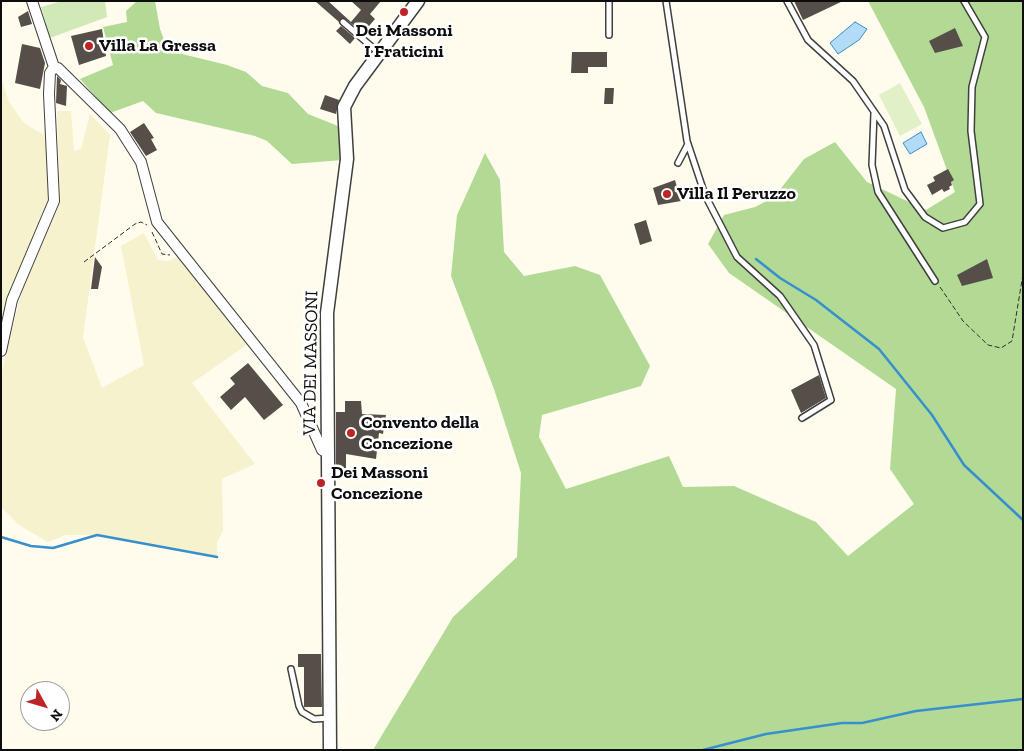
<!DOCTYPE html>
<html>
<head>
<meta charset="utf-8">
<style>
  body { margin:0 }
  #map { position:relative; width:1024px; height:751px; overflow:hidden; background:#fffced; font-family:"Zilla Slab",serif }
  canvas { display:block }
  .frame { position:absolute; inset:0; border:2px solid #0d0d0d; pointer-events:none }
  .north { position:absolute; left:20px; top:681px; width:50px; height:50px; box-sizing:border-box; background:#fff; border:1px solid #9e9e9e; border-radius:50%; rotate:129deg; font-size:14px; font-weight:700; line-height:20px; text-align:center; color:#0d0d0d }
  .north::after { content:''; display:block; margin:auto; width:18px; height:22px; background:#be2427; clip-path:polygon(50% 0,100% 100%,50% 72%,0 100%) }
</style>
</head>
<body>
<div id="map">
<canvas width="1024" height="751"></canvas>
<div class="frame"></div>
<div class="north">N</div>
</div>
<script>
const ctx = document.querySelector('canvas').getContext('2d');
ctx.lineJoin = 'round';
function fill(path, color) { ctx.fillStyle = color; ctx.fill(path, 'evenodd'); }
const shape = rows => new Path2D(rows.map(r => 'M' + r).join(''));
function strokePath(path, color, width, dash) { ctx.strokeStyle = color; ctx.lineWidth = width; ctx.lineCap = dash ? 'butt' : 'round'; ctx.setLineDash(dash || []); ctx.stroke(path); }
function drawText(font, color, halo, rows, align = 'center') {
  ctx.font = font + ' "Zilla Slab",serif'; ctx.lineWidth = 5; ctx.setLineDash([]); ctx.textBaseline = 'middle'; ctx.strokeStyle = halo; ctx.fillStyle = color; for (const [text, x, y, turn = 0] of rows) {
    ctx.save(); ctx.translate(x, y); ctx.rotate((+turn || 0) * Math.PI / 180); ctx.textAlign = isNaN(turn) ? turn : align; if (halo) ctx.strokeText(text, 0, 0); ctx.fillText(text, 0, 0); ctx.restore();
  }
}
fill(shape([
  [1,79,9,102,24,123,44,135,48,156,49,196,13,285,1,322],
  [57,111,71,111,74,151,81,149,90,114,110,135,83,337,102,388,144,365,121,246,144,233,158,260,168,261,179,256,248,344,192,383,255,464,222,479,223,531,217,542,217,557,97,535,65,535,48,542,19,525,1,507,1,374,22,291,56,212,60,199]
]), '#f5f2cd');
fill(shape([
  [62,1,105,1,107,17,50,38,41,7]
]), '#d0e9b6');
fill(shape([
  [137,1,155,1,160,29,166,45,178,53,227,65,246,72,262,86,288,93,308,114,338,126,343,160,292,164,267,141,255,136,156,113,143,101,110,113,80,79,113,65,103,27,127,22,126,11],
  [868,1,1023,1,1023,750,373,750,453,617,517,557,521,473,494,389,451,276,457,215,485,153,500,180,504,252,524,276,575,266,600,275,650,366,641,386,542,415,539,437,566,489,669,456,683,487,734,486,816,522,848,556,914,504,890,469,896,389,729,273,708,244,724,215,755,207,774,197,804,159,835,142,867,182,926,210,955,192,924,107]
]), '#b3da95');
fill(shape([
  [900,83,922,124,900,136,879,95]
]), '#e2f0c8');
const water = shape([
  [855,22,867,29,859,40,838,54,830,43,855,22],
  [921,132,927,144,910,154,903,143,921,132]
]);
fill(water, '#b1dbf7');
strokePath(water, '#378fce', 1);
strokePath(shape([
  [756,259,780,278,816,300,879,349,932,415,964,465,1023,520],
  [1,537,31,546,53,548,97,535,217,557],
  [703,750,766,734,842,723,862,723,916,711,1023,699]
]), '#378fce', 2.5);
fill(shape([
  [315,1,328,1,351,22,361,10,351,1,381,1,370,14,375,19,363,33,344,18,339,22],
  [794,1,843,1,803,20],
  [28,11,32,24,21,27,18,17],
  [341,26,355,38,350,44,336,31],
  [955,28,963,46,935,53,929,41],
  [102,29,106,56,79,65,71,36],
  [22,44,40,48,45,63,40,89,15,83],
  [572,52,607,52,607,67,588,67,588,73,571,73],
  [57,76,61,80,60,84,67,86,66,106,56,103],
  [605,88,614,88,613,104,604,104],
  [325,95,339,100,336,114,320,109],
  [144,123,154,138,151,139,157,150,146,156,130,132],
  [948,169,954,180,951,182,952,185,949,187,950,189,944,192,942,189,932,195,927,185,935,181,933,177],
  [675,180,681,201,658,205,653,188],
  [646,220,652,241,640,245,634,224],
  [95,257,102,267,98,289,91,289],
  [987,259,993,278,962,286,957,275],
  [248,363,283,405,264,420,245,397,231,410,220,397,235,384,230,378],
  [819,375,826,398,801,413,791,390],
  [345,401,361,401,362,414,386,415,383,434,379,433,376,459,346,454,346,471,336,471,336,412,345,412],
  [298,654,321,654,322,707,304,707,304,667,298,667]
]), '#564e49');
const service = shape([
  [666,1,687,141,705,195,737,257,780,296,814,345,831,400,802,418],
  [787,1,808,40,853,81,884,126,905,190,925,217,943,228,965,222,980,204,971,131,972,87,985,37,964,1],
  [343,22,379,53],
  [609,35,609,1],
  [874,113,872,165,878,192,935,281],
  [678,163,688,144],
  [291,669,299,706,302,712,314,719,330,718]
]);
const minor = shape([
  [32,1,54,67],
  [1,351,12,300,54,201,49,94,50,73,54,67,58,68,120,129,141,162,157,222,301,403,322,450,327,452]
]);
const tertiary = shape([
  [330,750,327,313,347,159,344,107,355,86,418,1]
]);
strokePath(service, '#404040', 8);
strokePath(minor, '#404040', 12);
strokePath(tertiary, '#404040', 15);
strokePath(shape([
  [152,232,162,254,170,255],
  [84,262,135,224,141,222,147,225],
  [940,287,963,321,988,345,1001,348,1012,341,1023,274]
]), '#2f2f2f', 1, [5, 2.5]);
strokePath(service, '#fff', 5);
strokePath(minor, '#fff', 10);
strokePath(tertiary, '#fff', 12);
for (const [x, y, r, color] of [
  [404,12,5,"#be2427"],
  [89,46,5,"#be2427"],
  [667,194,5,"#be2427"],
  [351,433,5,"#be2427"],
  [321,483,5,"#be2427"]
]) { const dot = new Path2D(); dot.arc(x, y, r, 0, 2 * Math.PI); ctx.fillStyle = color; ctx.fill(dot); strokePath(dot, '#fff', 2); }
drawText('bold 18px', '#0d0d0d', '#fff', [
  ["Dei Massoni",404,31,"center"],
  ["I Fraticini",404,52,"center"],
  ["Villa La Gressa",99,46],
  ["Villa Il Peruzzo",677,194],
  ["Convento della",361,423],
  ["Concezione",361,444],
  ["Dei Massoni",331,473],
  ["Concezione",331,494]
], 'left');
drawText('18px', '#0d0d0d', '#fff', [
  ["VIA DEI MASSONI",311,363,-89]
]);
</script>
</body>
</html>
